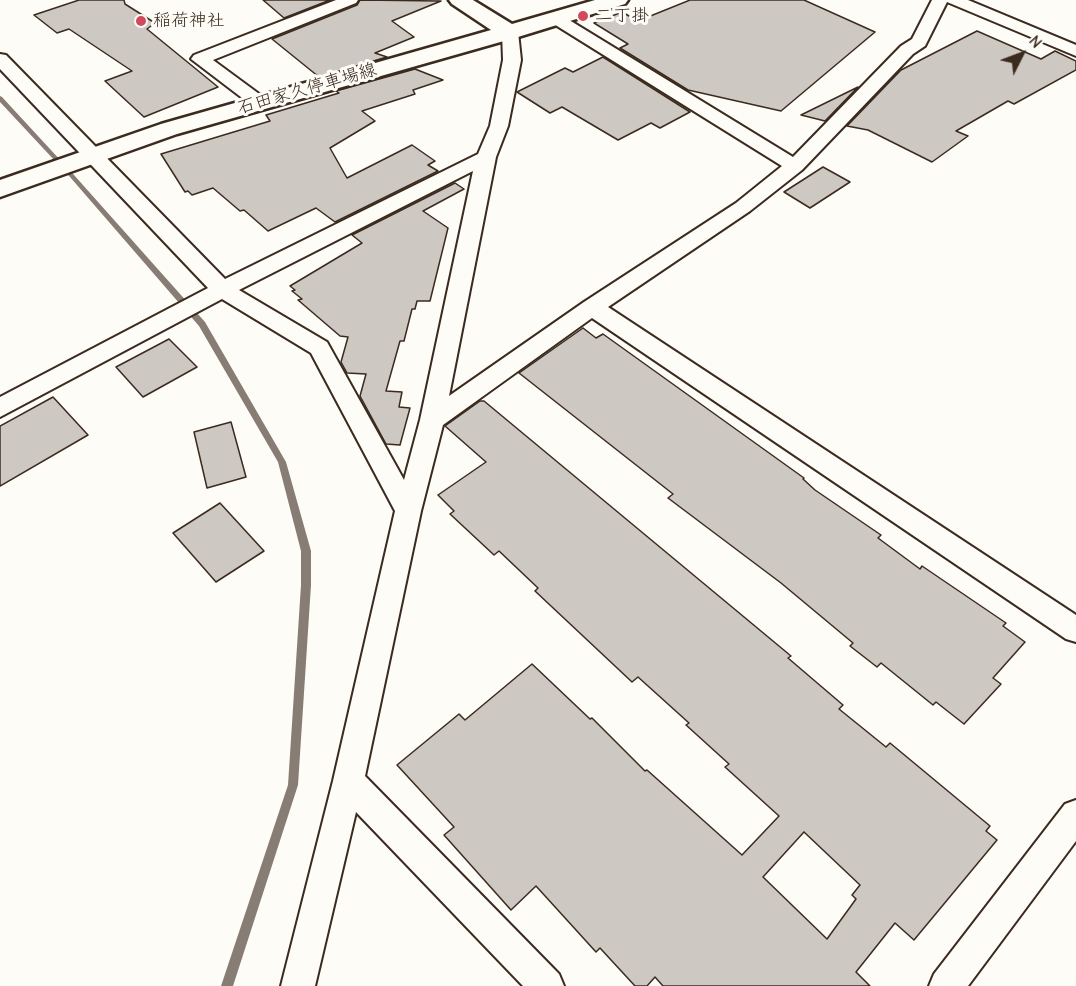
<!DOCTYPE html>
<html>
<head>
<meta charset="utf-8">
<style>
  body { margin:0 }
  #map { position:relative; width:1076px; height:986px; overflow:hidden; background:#fdfcf7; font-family:"Comic Neue",sans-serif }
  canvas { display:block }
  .north { position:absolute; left:992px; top:24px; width:60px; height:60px; -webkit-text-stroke:4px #fdfcf7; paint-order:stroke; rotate:48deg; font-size:16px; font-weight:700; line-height:24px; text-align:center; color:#3b2a1e }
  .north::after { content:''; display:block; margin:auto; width:21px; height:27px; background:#3b2a1e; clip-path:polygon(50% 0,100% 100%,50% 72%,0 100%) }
</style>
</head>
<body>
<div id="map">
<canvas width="1076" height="986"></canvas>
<div class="north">N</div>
</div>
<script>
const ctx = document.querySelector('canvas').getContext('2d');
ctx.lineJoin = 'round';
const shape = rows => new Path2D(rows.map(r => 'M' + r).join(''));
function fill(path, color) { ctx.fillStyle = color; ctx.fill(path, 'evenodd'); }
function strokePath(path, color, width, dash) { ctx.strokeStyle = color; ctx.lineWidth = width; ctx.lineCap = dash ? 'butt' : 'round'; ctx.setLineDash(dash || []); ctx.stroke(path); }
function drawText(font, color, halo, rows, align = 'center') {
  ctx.font = font + ' "Comic Neue","Klee One",sans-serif'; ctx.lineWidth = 6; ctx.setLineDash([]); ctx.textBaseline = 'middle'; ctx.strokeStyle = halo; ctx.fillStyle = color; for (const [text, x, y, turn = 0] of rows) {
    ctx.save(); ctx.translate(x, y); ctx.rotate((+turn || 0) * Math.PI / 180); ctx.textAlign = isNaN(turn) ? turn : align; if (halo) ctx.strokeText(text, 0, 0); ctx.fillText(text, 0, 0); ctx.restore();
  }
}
fill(shape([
  [0,96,2,97,74,175,205,322,286,462,311,551,311,585,298,785,233,986,221,986,288,785,301,585,301,551,278,462,199,326,70,177,0,102,0,96]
]), '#887d74');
const building = shape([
  [79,0,124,0,125,4,155,23,147,29,218,87,144,117,105,81,132,71,69,29,57,33,34,15,79,0],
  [263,0,330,0,284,18,263,0],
  [360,0,441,1,392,21,414,37,375,53,387,57,319,77,272,39,357,5,360,0],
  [690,0,804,0,875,32,781,111,688,90,620,48,628,44,594,23,622,12,638,21,690,0],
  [977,31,1041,59,1055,51,1076,61,1076,70,1014,104,1008,101,956,131,968,136,932,162,868,130,847,126,901,70,977,31],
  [603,57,690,112,660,128,651,123,618,140,562,107,550,113,517,92,565,68,573,72,603,57],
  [415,69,443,80,413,90,415,94,362,111,375,121,330,148,347,178,412,145,435,161,428,165,438,171,335,222,316,208,268,231,244,210,240,211,213,188,192,195,188,191,185,192,161,154,270,121,266,115,339,93,336,91,415,69],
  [858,87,825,121,801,115,858,87],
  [823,167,850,182,810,208,784,192,823,167],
  [455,183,464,189,423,211,448,228,430,301,417,301,415,309,412,309,404,341,400,341,386,391,402,392,399,407,410,408,400,445,386,444,360,396,366,374,347,373,341,362,348,337,340,336,298,300,302,299,292,291,295,290,290,286,362,243,352,235,455,183],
  [583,328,596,338,603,334,804,478,803,479,815,490,881,535,878,538,920,569,922,566,1006,623,1003,626,1025,642,993,678,1001,684,964,724,936,702,933,705,881,663,877,667,850,646,853,643,781,583,668,498,673,494,519,373,583,328],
  [169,339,197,367,143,397,116,367,169,339],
  [53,397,88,435,0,486,0,426,53,397],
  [480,401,484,401,791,656,788,658,843,705,839,709,886,747,890,743,990,826,986,831,997,840,914,940,895,923,856,972,870,986,663,986,655,977,647,986,635,986,600,948,596,952,536,886,511,910,444,835,454,827,397,765,459,714,465,720,532,664,590,719,592,718,645,771,647,770,742,855,779,816,725,767,729,764,686,725,689,723,638,677,632,682,535,591,538,588,499,551,494,555,450,514,454,511,438,495,486,462,445,426,480,401],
  [804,832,860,885,852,895,856,899,827,939,763,877,804,832],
  [231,422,246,477,207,488,194,432,231,422],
  [220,503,264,551,216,582,173,533,220,503]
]);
fill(building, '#cdc8c2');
strokePath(building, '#3b2a1e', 1.5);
const street = shape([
  [336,0,358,0,356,3,213,60,266,99,269,103,266,107,254,107,191,59,194,55,336,0],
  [932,0,968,0,1076,45,1076,56,947,2,925,46,913,54,802,170,750,211,608,307,1076,615,1076,642,1066,639,592,318,443,425,421,511,365,776,559,974,564,986,523,986,356,812,315,986,281,986,333,781,395,511,311,353,222,299,0,417,0,397,208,288,0,69,0,54,6,55,225,279,478,154,490,126,503,60,502,32,510,27,516,28,518,32,521,60,508,126,496,157,449,396,584,302,736,203,782,166,549,21,547,18,549,15,561,15,793,157,901,46,912,39,932,0],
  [473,171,420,420,404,480,327,342,239,290,473,171],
  [1076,800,1076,841,968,986,929,986,934,974,1065,804,1076,800]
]);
const secondary = shape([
  [449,0,473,0,512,24,595,0,628,0,625,4,518,37,177,134,0,197,0,180,161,124,491,30,452,4,449,0]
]);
strokePath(street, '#3b2a1e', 4);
strokePath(secondary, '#3b2a1e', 5);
fill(street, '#fdfcf7');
fill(secondary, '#fdfcf7');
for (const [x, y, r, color] of [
  [583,16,6,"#d1495b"],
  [141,21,6,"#d1495b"]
]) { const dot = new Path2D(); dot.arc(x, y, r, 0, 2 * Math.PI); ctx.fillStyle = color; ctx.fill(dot); strokePath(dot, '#fdfcf7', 2); }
drawText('18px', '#3b2a1e', '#fdfcf7', [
  ["二丁掛",595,16],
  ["稲荷神社",153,21]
], 'left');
drawText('18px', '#3b2a1e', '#fdfcf7', [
  ["石田家久停車場線",307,89,-16]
]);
</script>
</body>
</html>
